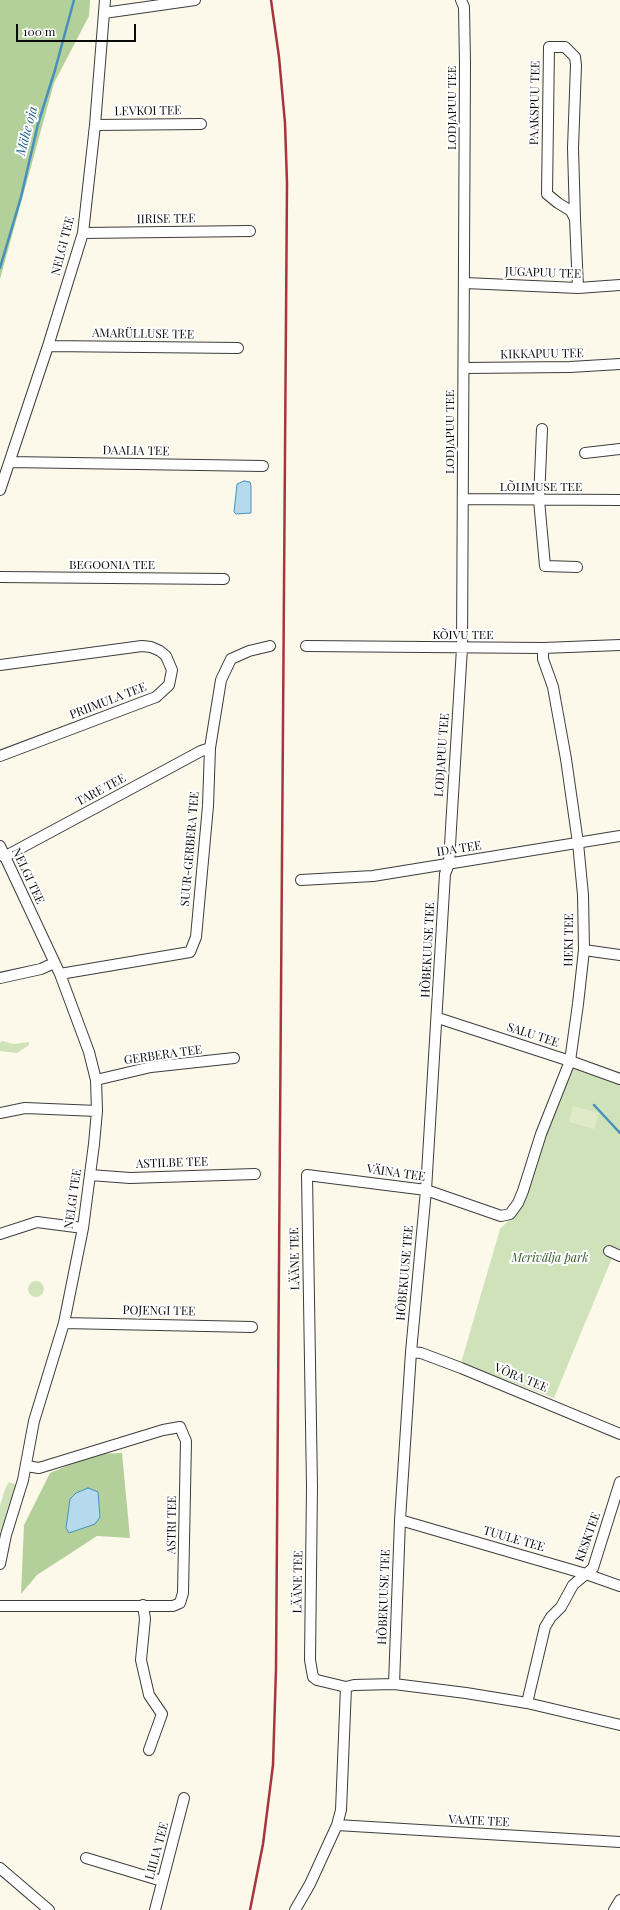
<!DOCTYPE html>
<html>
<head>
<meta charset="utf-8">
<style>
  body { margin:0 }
  #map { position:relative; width:620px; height:1910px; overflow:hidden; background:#fcf8ea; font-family:"Playfair Display",serif }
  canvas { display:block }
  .scale { position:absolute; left:16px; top:24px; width:120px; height:18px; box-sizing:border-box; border:2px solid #0a0a0a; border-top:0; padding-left:5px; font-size:12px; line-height:14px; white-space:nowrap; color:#0a0a0a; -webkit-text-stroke:3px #fff; paint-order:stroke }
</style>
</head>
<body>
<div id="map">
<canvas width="620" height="1910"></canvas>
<div class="scale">100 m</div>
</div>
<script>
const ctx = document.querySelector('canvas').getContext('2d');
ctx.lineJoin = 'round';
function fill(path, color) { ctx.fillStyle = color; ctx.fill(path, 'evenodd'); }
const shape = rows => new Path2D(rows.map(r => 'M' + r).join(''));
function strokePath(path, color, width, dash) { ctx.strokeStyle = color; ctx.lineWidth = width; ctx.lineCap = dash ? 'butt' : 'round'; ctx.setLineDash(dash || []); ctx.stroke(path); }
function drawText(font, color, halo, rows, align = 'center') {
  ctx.font = font + ' "Playfair Display",serif'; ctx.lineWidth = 4; ctx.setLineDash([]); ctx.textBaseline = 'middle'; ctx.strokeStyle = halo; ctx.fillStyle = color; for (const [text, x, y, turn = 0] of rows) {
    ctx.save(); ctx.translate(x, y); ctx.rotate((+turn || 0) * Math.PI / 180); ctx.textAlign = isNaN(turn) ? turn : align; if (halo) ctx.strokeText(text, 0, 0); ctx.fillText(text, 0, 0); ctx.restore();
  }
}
fill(shape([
  [2,1041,14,1044,29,1042,29,1045,17,1053,0,1051,0,1043],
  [570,1066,620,1085,620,1262,612,1258,554,1398,461,1363,500,1229,517,1212],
  '28 1289a8 8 0 1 1 16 0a8 8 0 1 1-16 0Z',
  [9,1482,15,1484,16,1491,2,1530,0,1531,0,1506,5,1489]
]), '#cfe2b9');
fill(shape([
  [0,0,90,0,89,16,54,83,0,279],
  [122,1453,130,1538,97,1536,37,1575,21,1594,24,1525,50,1473,95,1454],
  [98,1492,100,1517,66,1528,70,1499,76,1493]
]), '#b4d09a');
fill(shape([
  [573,1106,599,1113,594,1129,569,1122]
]), '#e0eac9');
const water = shape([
  [244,481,250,482,251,486,251,513,236,514,234,512,237,484,244,481],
  [88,1488,98,1492,100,1517,95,1524,69,1533,66,1528,70,1499,76,1493,88,1488]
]);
fill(water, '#b5daed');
strokePath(water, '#4690bb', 1);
strokePath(shape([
  [0,268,21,197,38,124,55,70,74,0],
  [594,1105,620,1133]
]), '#4690bb', 2.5);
const minor = shape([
  [104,13,195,0],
  [95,125,201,124],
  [575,219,573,148,576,65,575,57,565,47,549,47,547,194,558,203,571,211,575,219,578,288],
  [83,233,250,231],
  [465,283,578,288,620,285],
  [48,346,238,348],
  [464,368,570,367,620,364],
  [542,429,539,500,545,566,577,567],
  [585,453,620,449],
  [10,462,263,466],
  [0,490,48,346,83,233,95,125,105,0],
  [463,499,620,500],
  [0,577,224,579],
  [306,646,543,648,620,645],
  [543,648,543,659,553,687,566,759,578,843,583,895,584,950,578,1004,570,1061,541,1134,523,1191,518,1203,510,1214,501,1216,426,1190,307,1175,312,1487,310,1660,313,1677,317,1680,346,1687,354,1685,394,1684,466,1693,527,1703,620,1725],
  [0,665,142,646,151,647,160,651,166,656,172,670,169,685,156,697,0,756],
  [0,846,60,974,89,1052,96,1080,97,1111,94,1144,83,1228,64,1323,34,1421,23,1480,6,1535,0,1564],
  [4,857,201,751,210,748],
  [301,880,373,876,620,836],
  [584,950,620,955],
  [60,974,190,952,196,937,208,806,210,748,221,680,231,659,249,651,270,646],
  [0,978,41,969,54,963],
  [438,1018,570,1061,620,1079],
  [96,1080,151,1067,234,1058],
  [0,1113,25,1108,97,1111],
  [90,1175,130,1178,255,1174],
  [0,1234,37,1222,83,1228],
  [609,1251,620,1256],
  [64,1323,252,1327],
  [411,1352,421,1353,461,1368,620,1434],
  [400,1520,586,1574,620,1586],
  [143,1605,145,1619,141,1660,149,1695,162,1714,149,1750],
  [0,1606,173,1606,180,1603,183,1593,186,1441,180,1427,163,1430,39,1468,26,1466],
  [394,1684,400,1520,411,1352,426,1190,445,874,449,864,451,828,462,648,465,63,464,7,461,0],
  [527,1703,545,1627,551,1617,561,1607,573,1585,593,1568,620,1482],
  [337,1825,620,1842],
  [86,1858,162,1881],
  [0,1868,49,1910],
  [155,1910,184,1798],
  [295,1910,310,1884,337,1825,341,1810,346,1687],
  [614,1910,620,1900]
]);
strokePath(minor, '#3d3d3d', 12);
strokePath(minor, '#fff', 10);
strokePath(shape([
  [250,1910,263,1844,273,1765,276,1669,287,183,285,123,279,57,271,0]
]), '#a7353e', 2.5);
drawText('12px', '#0a0a0a', '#fff', [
  ["PAAKSPUU TEE",535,103,-89],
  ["LODJAPUU TEE",452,108,-90],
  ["LEVKOI TEE",148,111,-1],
  ["IIRISE TEE",166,219,-1],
  ["NELGI TEE",63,246,-76],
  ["JUGAPUU TEE",543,273,2],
  ["AMARÜLLUSE TEE",143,334,1],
  ["KIKKAPUU TEE",542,354,-1],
  ["LODJAPUU TEE",450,432,-90],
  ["DAALIA TEE",136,451,1],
  ["LÕHMUSE TEE",541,487],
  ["BEGOONIA TEE",112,565],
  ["KÕIVU TEE",463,635],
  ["PRIIMULA TEE",108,701,-21],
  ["LODJAPUU TEE",442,755,-86],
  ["TARE TEE",101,790,-28],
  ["SUUR-GERBERA TEE",190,849,-85],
  ["IDA TEE",459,849,-9],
  ["NELGI TEE",28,876,65],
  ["HEKI TEE",569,940,-89],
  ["HÕBEKUUSE TEE",428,950,-87],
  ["SALU TEE",533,1035,18],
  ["GERBERA TEE",163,1055,-8],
  ["ASTILBE TEE",172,1163,-2],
  ["VÄINA TEE",396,1173,8],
  ["NELGI TEE",73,1199,-82],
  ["LÄÄNE TEE",295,1259,-91],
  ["HÕBEKUUSE TEE",405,1273,-85],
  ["POJENGI TEE",159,1311,1],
  ["VÕRA TEE",521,1378,22],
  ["ASTRI TEE",172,1525,-89],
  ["KESKTEE",588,1537,-70],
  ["TUULE TEE",514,1539,16],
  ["LÄÄNE TEE",298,1582,-89],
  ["HÕBEKUUSE TEE",384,1597,-88],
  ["VAATE TEE",479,1821,3],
  ["LIILIA TEE",157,1851,-75]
]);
drawText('italic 12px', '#305924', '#fff', [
  ["Merivälja park",550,1258]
]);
drawText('italic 13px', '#25628b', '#fff', [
  ["Mähe oja",27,131,-75]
]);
</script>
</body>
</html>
